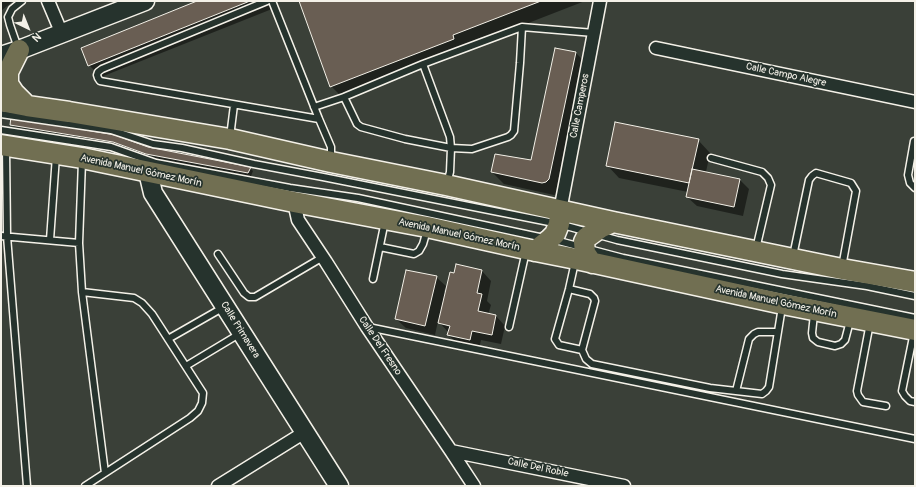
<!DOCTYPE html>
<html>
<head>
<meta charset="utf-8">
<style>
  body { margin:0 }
  #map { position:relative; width:916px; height:487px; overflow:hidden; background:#3a4038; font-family:Pangolin,sans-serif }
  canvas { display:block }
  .frame { position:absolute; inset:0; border:2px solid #f4f1e8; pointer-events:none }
  .north { position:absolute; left:8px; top:8px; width:40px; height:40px; -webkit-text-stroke:3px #26332d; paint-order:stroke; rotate:137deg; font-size:11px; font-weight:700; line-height:16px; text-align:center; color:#f4f1e8 }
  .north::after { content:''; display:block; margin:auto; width:14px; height:18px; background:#f4f1e8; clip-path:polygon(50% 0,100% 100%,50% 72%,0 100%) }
</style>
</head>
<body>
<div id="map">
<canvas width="916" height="487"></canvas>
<div class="frame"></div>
<div class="north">N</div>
</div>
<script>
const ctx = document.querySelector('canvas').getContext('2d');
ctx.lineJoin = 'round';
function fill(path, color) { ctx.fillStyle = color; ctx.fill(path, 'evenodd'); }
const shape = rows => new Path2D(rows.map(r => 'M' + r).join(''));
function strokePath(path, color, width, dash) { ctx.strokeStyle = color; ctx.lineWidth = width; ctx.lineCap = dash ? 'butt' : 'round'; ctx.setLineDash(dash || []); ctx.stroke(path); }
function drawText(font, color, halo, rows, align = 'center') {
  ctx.font = font + ' Pangolin,sans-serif'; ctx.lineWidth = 3.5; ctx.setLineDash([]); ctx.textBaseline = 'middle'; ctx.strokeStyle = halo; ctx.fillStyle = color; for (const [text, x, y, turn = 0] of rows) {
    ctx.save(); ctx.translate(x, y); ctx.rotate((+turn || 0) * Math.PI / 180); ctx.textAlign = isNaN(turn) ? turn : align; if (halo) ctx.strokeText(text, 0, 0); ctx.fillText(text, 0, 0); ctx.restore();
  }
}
fill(shape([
  [1,1,13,1,1,11],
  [200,1,269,1,272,9,101,77,89,65],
  [300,1,585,1,464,48,465,51,344,99,331,86],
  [576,53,588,65,559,194,554,195,504,184,492,172,532,161],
  [11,124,148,148,250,168,253,171,251,176,150,157,117,144,14,127],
  [698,140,710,153,706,172,740,180,749,189,743,216,697,206,687,197,688,192,619,178,607,165],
  [457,266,482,271,491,281,487,301,491,305,488,315,496,316,505,326,501,344,481,340,479,349,458,344,448,335,449,333,438,321,435,335,406,328,396,319,436,277,446,286,444,292,446,293,455,274]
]), '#0007');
const building = shape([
  [197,1,250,1,88,66,81,48,197,1],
  [299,1,541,1,453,35,454,39,330,87,299,1],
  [555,48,576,52,549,179,546,182,542,183,491,172,495,154,531,160,555,48],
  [11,117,115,135,148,147,251,167,248,173,146,154,113,142,10,125,11,117],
  [615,122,699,139,689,183,606,166,615,122],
  [692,169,740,179,734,207,686,197,692,169],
  [456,264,482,270,477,293,482,294,478,311,496,315,492,335,472,331,470,340,447,335,450,326,438,323,450,272,454,273,456,264],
  [406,270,437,276,425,326,395,319,406,270]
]);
fill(building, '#695e53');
strokePath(building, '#f4f1e8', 1);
const lane = shape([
  [267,1,102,69,98,72,97,75,98,78,100,81,319,119],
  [272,1,319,119,331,147,331,160],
  [18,48,10,25,8,17,12,9,22,1],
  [423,64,450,137,451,148,450,172,447,183],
  [344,97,357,124,361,127,405,139,451,148,472,149,508,137,511,135,514,131,520,63,522,27],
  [314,107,344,97,423,64,522,27,594,33],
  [1,114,111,130,153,144,182,148,254,164,323,177,559,224,588,232],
  [1,130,111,147,156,163,290,188,358,198,544,238],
  [230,137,234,105],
  [914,141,908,175,910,183,915,188],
  [6,148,7,236,27,486],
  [711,158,762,172,768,178,771,185,756,249],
  [82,161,79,243,82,292,134,298,142,303,152,314,203,393,202,403,198,411,190,418,85,486],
  [599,235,617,240,782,274,867,286,915,296],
  [1,236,79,243],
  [50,240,56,156],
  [555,240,623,258,915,318],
  [380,247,414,254,419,251,423,244,427,230],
  [218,254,244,293,249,297,255,297,323,257],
  [793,256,809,180,812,176,816,173,851,183,856,191,842,267],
  [575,262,569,289,555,339,559,345,582,350],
  [373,279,385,221],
  [569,289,590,294,594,298,595,301,582,350,586,359,592,364,710,388,736,391],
  [82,292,105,473],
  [814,314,812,333,813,338,818,342,835,346,841,344,845,340,850,321],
  [870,323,857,391,858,395,863,402,886,406],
  [368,327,915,439],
  [509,327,526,251],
  [778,332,758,332,754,334,749,339,736,391,762,394,766,391,769,387,782,307],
  [914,332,902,391,905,396,910,401,915,402],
  [168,339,224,307],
  [186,366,241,333]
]);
const street = shape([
  [48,1,62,34],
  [656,48,915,102],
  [294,202,298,220,326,262,367,327,451,451,474,486],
  [560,211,600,1],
  [451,451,624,486],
  [218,486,305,432]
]);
const secondary = shape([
  [1,56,19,50,145,1],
  [148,172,153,193,339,486]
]);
const primary = shape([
  [19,50,8,72,8,84,14,93,27,106],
  [1,101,27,106,69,112,230,139,331,162,446,185,613,222,842,269,915,282],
  [1,145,82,158,294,202,427,227,526,249,576,259,783,304,915,330],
  [535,251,550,239,555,234,559,224,560,211],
  [592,263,585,253,584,242,586,238,600,228,613,222]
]);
strokePath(lane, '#f4f1e8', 9);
strokePath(street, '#f4f1e8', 15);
strokePath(secondary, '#f4f1e8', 21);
strokePath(primary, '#f4f1e8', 23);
strokePath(lane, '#26332d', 6);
strokePath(street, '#26332d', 12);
strokePath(secondary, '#26332d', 18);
strokePath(primary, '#716f52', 20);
drawText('10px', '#f4f1e8', '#26332d', [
  ["Calle Campo Alegre",786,75,12],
  ["Calle Camperos",580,106,-79],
  ["Avenida Manuel Gómez Morín",141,171,12],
  ["Avenida Manuel Gómez Morín",459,235,12],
  ["Avenida Manuel Gómez Morín",776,302,12],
  ["Calle Primavera",240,330,58],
  ["Calle Del Fresno",380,346,56],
  ["Calle Del Roble",538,468,12]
]);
</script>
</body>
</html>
